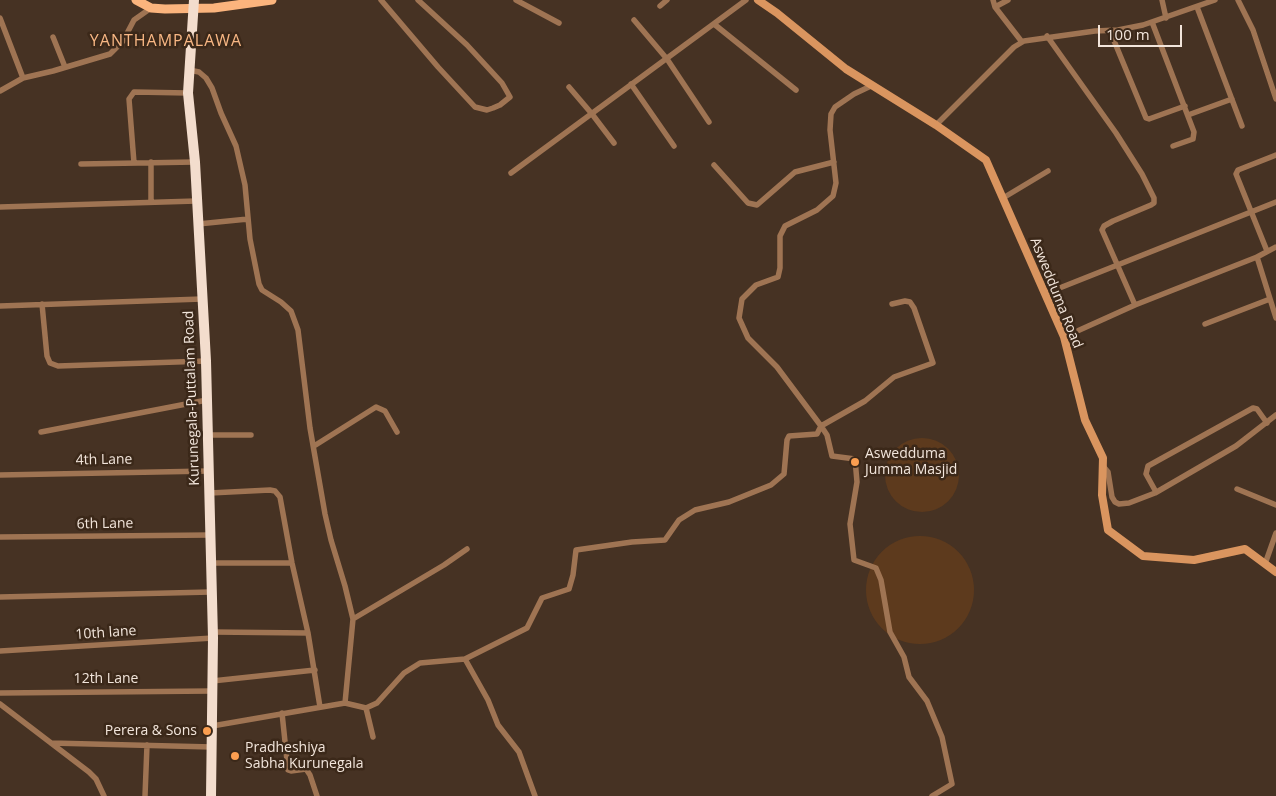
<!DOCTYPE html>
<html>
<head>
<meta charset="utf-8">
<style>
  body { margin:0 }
  #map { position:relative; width:1276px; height:796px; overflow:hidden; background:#463223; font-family:"Open Sans",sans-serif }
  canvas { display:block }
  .scale { position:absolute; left:1098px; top:25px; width:84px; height:22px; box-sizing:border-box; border:2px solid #f2e5db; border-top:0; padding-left:6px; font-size:15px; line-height:18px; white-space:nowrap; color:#f2e5db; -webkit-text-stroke:4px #3b2819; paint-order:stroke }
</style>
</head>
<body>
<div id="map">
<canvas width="1276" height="796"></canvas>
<div class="scale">100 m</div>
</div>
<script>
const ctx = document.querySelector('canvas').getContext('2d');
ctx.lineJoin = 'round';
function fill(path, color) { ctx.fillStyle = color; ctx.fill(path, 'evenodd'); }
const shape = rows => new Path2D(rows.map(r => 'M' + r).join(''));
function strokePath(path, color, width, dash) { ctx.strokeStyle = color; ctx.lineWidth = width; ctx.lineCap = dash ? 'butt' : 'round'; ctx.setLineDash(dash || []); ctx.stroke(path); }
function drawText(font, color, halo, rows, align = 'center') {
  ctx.font = font + ' "Open Sans",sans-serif'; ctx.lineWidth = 5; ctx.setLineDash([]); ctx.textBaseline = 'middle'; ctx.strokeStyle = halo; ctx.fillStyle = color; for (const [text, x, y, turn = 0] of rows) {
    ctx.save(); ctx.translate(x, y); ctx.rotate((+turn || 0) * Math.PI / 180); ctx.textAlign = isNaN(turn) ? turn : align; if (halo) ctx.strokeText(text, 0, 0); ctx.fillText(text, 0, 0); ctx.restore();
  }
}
fill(shape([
  '885 475a37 37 0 1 1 74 0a37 37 0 1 1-74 0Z',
  '866 590a54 54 0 1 1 108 0a54 54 0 1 1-108 0Z'
]), '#5d3a1d');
strokePath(shape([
  [381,0,438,67,475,107,487,110,493,108,500,105,510,97,502,83,491,71,467,45,418,0],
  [516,0,559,23],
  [993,0,995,7,1022,42],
  [1162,0,1166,18],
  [1238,0,1253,30,1276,99],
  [660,6,667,0],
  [995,7,1008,0],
  [1197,7,1242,126],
  [0,18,23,78],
  [634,20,667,59,709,122],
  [1152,22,1194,132,1193,139,1173,146],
  [714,24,796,90],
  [1110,31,1146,118,1149,119,1185,106],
  [1047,36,1116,133,1142,174,1154,198,1154,203,1151,205,1113,221,1104,226,1102,230,1135,305],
  [53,37,65,67],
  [189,70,199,72,206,78,212,88,221,113,236,146,245,185,250,239,259,284,262,290,281,302,291,311,298,330,310,428,325,514,331,540,345,586,353,619,345,703],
  [631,84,674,146],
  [873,85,854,94,835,107,831,114,830,130,836,183,833,196,817,210,785,226,780,236,780,268,778,277,756,285,742,299,739,318,748,338,777,367,821,426,827,435,832,456,855,459,857,482,850,524,854,560,876,568,881,580,890,632,904,657,909,677,927,701,942,737,952,784,932,796],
  [569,87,592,114,614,143],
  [0,91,23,78,53,71,110,54,123,41,134,20,151,8],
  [1188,115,1232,99],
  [936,125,1014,47,1024,41,1095,31,1118,30,1143,25,1215,0],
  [134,163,129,99,134,92,188,93],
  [81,164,195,162],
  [714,165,748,203,757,205,795,172,834,162],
  [511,173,746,0],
  [1003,198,1048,171],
  [151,202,151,162],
  [0,207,196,201],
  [198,224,248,219],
  [1267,251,1236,174,1238,170,1276,155],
  [1257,257,1276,247],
  [1047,293,1276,202],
  [42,304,47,356,50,363,58,366,206,361],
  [0,306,202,299],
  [1205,324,1270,299],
  [1064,337,1135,305,1257,257,1276,318],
  [41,432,207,400],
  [208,435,251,435],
  [314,446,376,407,385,411,397,432],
  [1103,466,1108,472,1112,497,1115,502,1119,504,1129,503,1155,493,1236,446,1276,415],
  [0,475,209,471],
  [1237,489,1276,505],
  [1156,492,1146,474,1148,466,1253,408,1257,409,1267,423],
  [210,493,270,490,275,491,280,497,292,563,308,633,320,707],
  [0,537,210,535],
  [211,563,292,563],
  [1265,564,1276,533],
  [0,597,211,592],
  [353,619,444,565,467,549],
  [213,632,308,633],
  [0,651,213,638],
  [465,659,527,628,542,598,569,589,573,575,576,550,632,542,665,540,679,520,695,510,729,502,771,485,784,474,787,440,789,436,817,434,821,426,865,401,894,377,933,363,914,308,910,302,905,301,892,304],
  [212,681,315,670],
  [0,693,212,691],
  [0,704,89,772,96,779,104,796],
  [366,708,373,737],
  [282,713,288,770,291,771,306,769,310,775,317,796],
  [212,726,345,703,366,708,377,703,404,673,420,663,465,659,488,700,498,725,519,752,535,796],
  [51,743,212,747],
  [145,796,147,745]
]), '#9f7453', 5.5);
strokePath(shape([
  [758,0,777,13,846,69,936,125,986,160,1064,337,1085,420,1103,458,1102,495,1108,530,1143,556,1194,560,1245,549,1276,572]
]), '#da955f', 8);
strokePath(shape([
  [136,0,151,8,165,9,214,8,272,0]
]), '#fbb47d', 9);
strokePath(shape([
  [194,0,188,93,195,162,206,361,213,638,211,796]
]), '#f3ddcd', 10);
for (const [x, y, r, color] of [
  [855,462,5,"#fb9e50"],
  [207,731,5,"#fb9e50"],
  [235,756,5,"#fb9e50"]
]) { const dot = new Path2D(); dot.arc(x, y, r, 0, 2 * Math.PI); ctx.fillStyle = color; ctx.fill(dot); strokePath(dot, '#3b2819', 2); }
drawText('14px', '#f2e5db', '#3b2819', [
  ["Aswedduma Road",1056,293,68],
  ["Kurunegala-Puttalam Road",192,398,-92],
  ["4th Lane",104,460,-1],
  ["6th Lane",105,524,-1],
  ["10th lane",106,633,-4],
  ["12th Lane",106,679]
]);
drawText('14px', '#f2e5db', '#3b2819', [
  ["Aswedduma",865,454],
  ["Jumma Masjid",865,470],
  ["Perera & Sons",197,731,"right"],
  ["Pradheshiya",245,748],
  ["Sabha Kurunegala",245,764]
], 'left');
ctx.letterSpacing = '1px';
drawText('16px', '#f8b784', '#3b2819', [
  ["YANTHAMPALAWA",166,41]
]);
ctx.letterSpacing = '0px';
</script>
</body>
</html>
